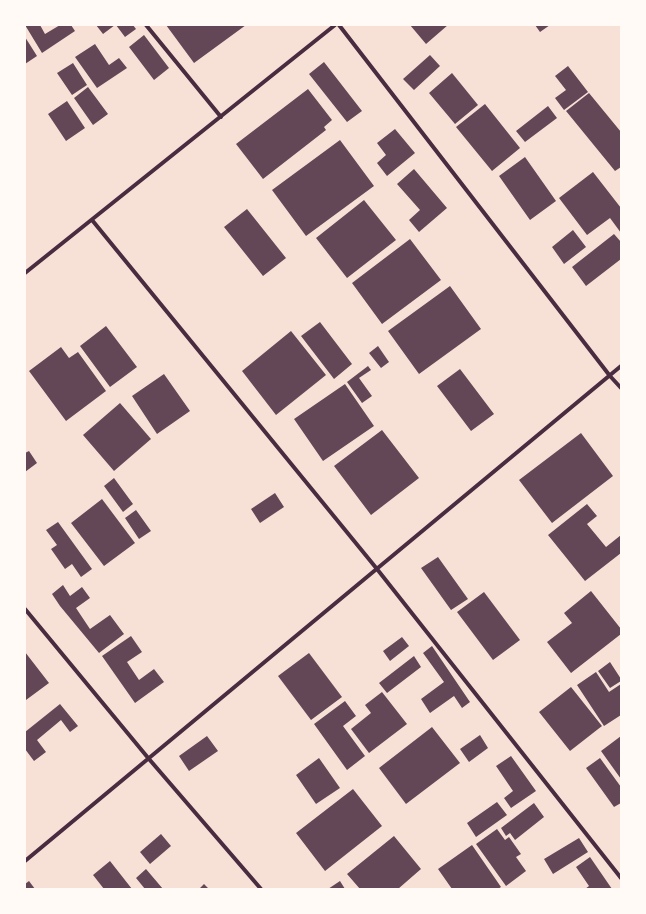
<!DOCTYPE html>
<html>
<head>
<meta charset="utf-8">
<style>
  body { margin:0 }
  #map { position:relative; width:646px; height:914px; overflow:hidden; background:#f7e1d7; font-family:"Space Grotesk",sans-serif }
  canvas { display:block }
  .frame { position:absolute; inset:0; border:26px solid #fffaf5; pointer-events:none }
</style>
</head>
<body>
<div id="map">
<canvas width="646" height="914"></canvas>
<div class="frame"></div>
</div>
<script>
const ctx = document.querySelector('canvas').getContext('2d');
ctx.lineJoin = 'round';
function fill(path, color) { ctx.fillStyle = color; ctx.fill(path, 'evenodd'); }
const shape = rows => new Path2D(rows.map(r => 'M' + r).join(''));
function strokePath(path, color, width, dash) { ctx.strokeStyle = color; ctx.lineWidth = width; ctx.lineCap = dash ? 'butt' : 'round'; ctx.setLineDash(dash || []); ctx.stroke(path); }
fill(shape([
  [25,25,40,25,45,34,60,25,71,25,75,31,42,53],
  [96,25,115,25,103,34],
  [116,25,133,25,136,29,125,37],
  [166,25,246,25,194,63],
  [410,25,448,25,426,44],
  [535,25,550,25,540,32],
  [144,35,169,68,154,80,129,47],
  [25,37,37,56,25,64],
  [95,44,109,65,119,58,127,68,97,88,75,57],
  [430,55,440,66,414,90,403,79],
  [324,62,362,111,347,122,309,74],
  [73,63,87,85,72,95,57,73],
  [568,66,588,92,564,110,555,98,566,90,555,76],
  [452,73,478,105,455,124,429,93],
  [88,87,108,114,93,125,74,98],
  [308,89,332,120,324,127,326,130,263,179,236,144],
  [589,93,621,132,621,167,615,171,566,111],
  [67,101,85,128,66,141,48,114],
  [485,104,520,148,492,171,456,127],
  [548,106,557,118,525,142,516,131],
  [395,129,415,153,387,176,377,163,386,155,377,143],
  [340,140,374,186,306,236,272,190],
  [525,157,556,201,530,220,499,176],
  [414,169,447,208,419,232,409,220,420,210,397,184],
  [593,172,621,208,621,233,610,218,587,235,559,198],
  [364,200,396,240,347,278,316,238],
  [247,209,286,258,263,276,224,227],
  [573,230,586,247,564,264,552,247],
  [614,234,621,242,621,259,586,286,572,267],
  [410,239,441,280,382,324,352,283],
  [450,286,481,329,419,374,388,331],
  [320,322,352,364,334,379,301,336],
  [106,326,137,367,110,387,80,346],
  [291,331,326,375,276,415,242,371],
  [378,346,389,362,381,368,369,353],
  [61,347,69,358,78,352,106,391,66,421,29,371],
  [368,366,371,370,359,378,372,396,362,403,347,382],
  [460,369,494,414,471,431,437,386],
  [164,374,190,411,157,434,132,396],
  [345,384,374,426,323,461,294,419],
  [120,403,151,439,114,471,83,435],
  [382,430,419,478,371,515,334,466],
  [581,433,613,476,552,523,519,480],
  [29,451,37,463,25,472,25,453],
  [114,478,133,504,123,512,104,486],
  [275,493,284,507,260,523,251,509],
  [102,499,135,543,104,566,71,523],
  [587,504,597,516,587,524,606,547,621,535,621,553,585,581,548,535],
  [136,510,151,531,139,539,125,518],
  [58,522,92,569,81,577,72,564,65,569,51,549,57,545,46,530],
  [438,557,468,599,451,610,421,568],
  [63,585,70,596,82,587,90,598,76,608,90,629,110,615,124,634,99,653,60,606,52,594],
  [591,591,621,629,621,634,571,673,547,642,572,623,564,613],
  [484,592,520,640,493,660,457,612],
  [131,636,142,652,127,662,139,680,154,669,164,682,135,703,102,656],
  [402,637,409,646,390,661,383,651],
  [432,646,470,702,462,708,454,696,430,713,421,699,444,682,423,653],
  [25,652,49,683,26,700,25,699],
  [309,653,342,697,311,720,278,676],
  [414,656,421,667,387,693,379,683],
  [610,662,621,679,621,681,610,688,598,671],
  [596,672,609,692,621,684,621,715,604,726,577,685],
  [571,687,602,726,570,751,539,712],
  [382,692,407,724,369,753,351,729,371,713,365,705],
  [345,701,356,716,343,726,365,756,347,770,314,724],
  [60,704,78,726,70,732,61,720,37,740,46,752,34,761,25,749,25,732],
  [432,727,460,763,406,804,379,768],
  [480,735,488,748,469,762,460,749],
  [207,736,218,751,189,771,179,756],
  [621,736,621,779,601,751],
  [511,756,536,791,511,808,504,798,513,791,496,766],
  [319,758,340,788,316,804,296,775],
  [600,758,621,787,621,803,614,807,586,768],
  [353,789,382,826,325,871,296,833],
  [497,802,507,815,476,837,467,823],
  [534,803,544,817,515,840,510,833,506,836,501,828],
  [497,829,505,840,509,837,521,854,516,857,526,871,506,886,476,844],
  [161,834,171,846,150,864,140,852],
  [394,836,421,869,398,889,360,889,347,874],
  [579,838,588,852,553,874,544,859],
  [472,845,501,887,498,889,452,889,438,869],
  [590,857,612,889,585,889,589,886,576,867],
  [110,861,132,889,104,889,93,875],
  [146,869,163,889,145,889,136,878],
  [29,881,35,889,25,889,25,884],
  [340,881,345,889,328,889],
  [204,884,209,889,199,889]
]), '#644757');
strokePath(shape([
  [146,25,221,117],
  [339,25,610,376,621,388],
  [92,220,377,569,621,878],
  [25,273,335,25],
  [25,609,149,759,261,889],
  [25,861,621,366]
]), '#4a2c40', 4);
</script>
</body>
</html>
